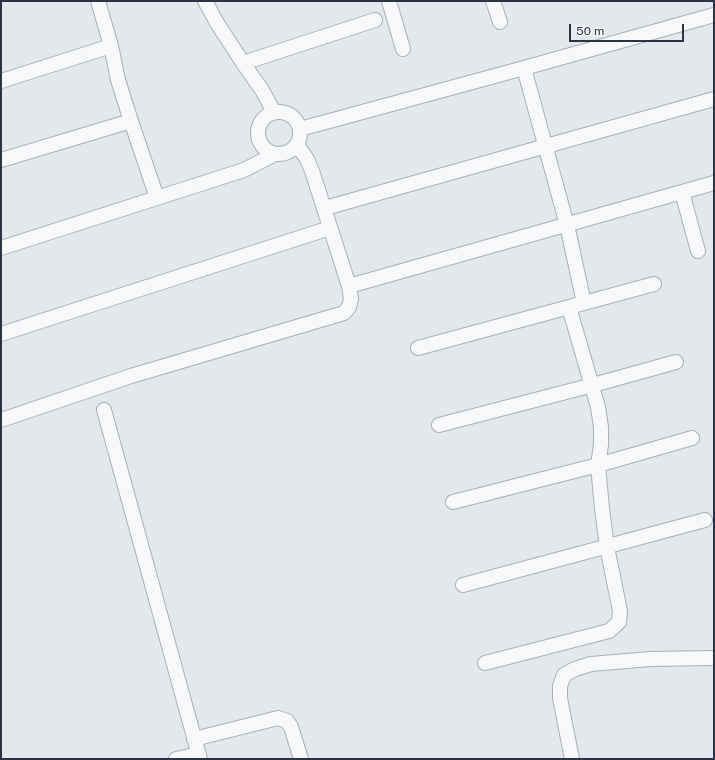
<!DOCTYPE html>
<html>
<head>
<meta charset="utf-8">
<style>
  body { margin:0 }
  #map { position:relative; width:715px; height:760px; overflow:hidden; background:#e4e7ec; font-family:"Public Sans",sans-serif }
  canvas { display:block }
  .frame { position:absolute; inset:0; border:2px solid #2b3445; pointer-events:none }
  .scale { position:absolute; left:569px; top:24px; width:115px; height:18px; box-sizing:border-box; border:2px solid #2b3445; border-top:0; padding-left:5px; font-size:12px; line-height:14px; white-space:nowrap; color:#2b3445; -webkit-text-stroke:3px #f4f6f9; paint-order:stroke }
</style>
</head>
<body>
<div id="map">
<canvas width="715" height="760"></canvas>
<div class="frame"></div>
<div class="scale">50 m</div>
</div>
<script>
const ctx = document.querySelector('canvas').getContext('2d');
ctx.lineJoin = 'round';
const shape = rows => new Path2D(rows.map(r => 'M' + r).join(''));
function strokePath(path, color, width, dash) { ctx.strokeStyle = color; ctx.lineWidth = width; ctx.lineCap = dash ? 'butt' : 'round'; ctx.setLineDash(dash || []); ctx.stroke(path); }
const street = shape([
  [98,1,111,46,118,80,131,121,157,198],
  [205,1,217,23,243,63,262,90,274,112],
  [389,1,403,49],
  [493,1,500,22],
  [243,63,375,20],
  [524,68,567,225,584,303],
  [1,81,111,46],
  '258 133a21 21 0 1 1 42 0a21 21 0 1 1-42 0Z',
  [300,129,524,68,714,15],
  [1,160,131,121],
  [682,192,698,251],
  [325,208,714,99],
  [1,248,244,170,275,154],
  [349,286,714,183],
  [1,334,330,228],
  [418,348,654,284],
  [104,410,200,759],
  [1,420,131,376,344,313,349,307,351,299,349,286,312,171,307,159,297,145],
  [439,425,593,385,676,362],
  [453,502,598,465,692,438],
  [463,585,705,520],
  [485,663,609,631,619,622,620,611,607,547,602,509,598,465,601,445,601,427,598,407,569,307],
  [194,739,278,718,287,721,291,727,301,759],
  [176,759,199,754],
  [572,759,560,698,560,686,564,675,575,669,591,664,650,659,714,658]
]);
strokePath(street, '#a9aeb7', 16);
strokePath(street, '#f7f8fa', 14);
</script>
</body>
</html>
